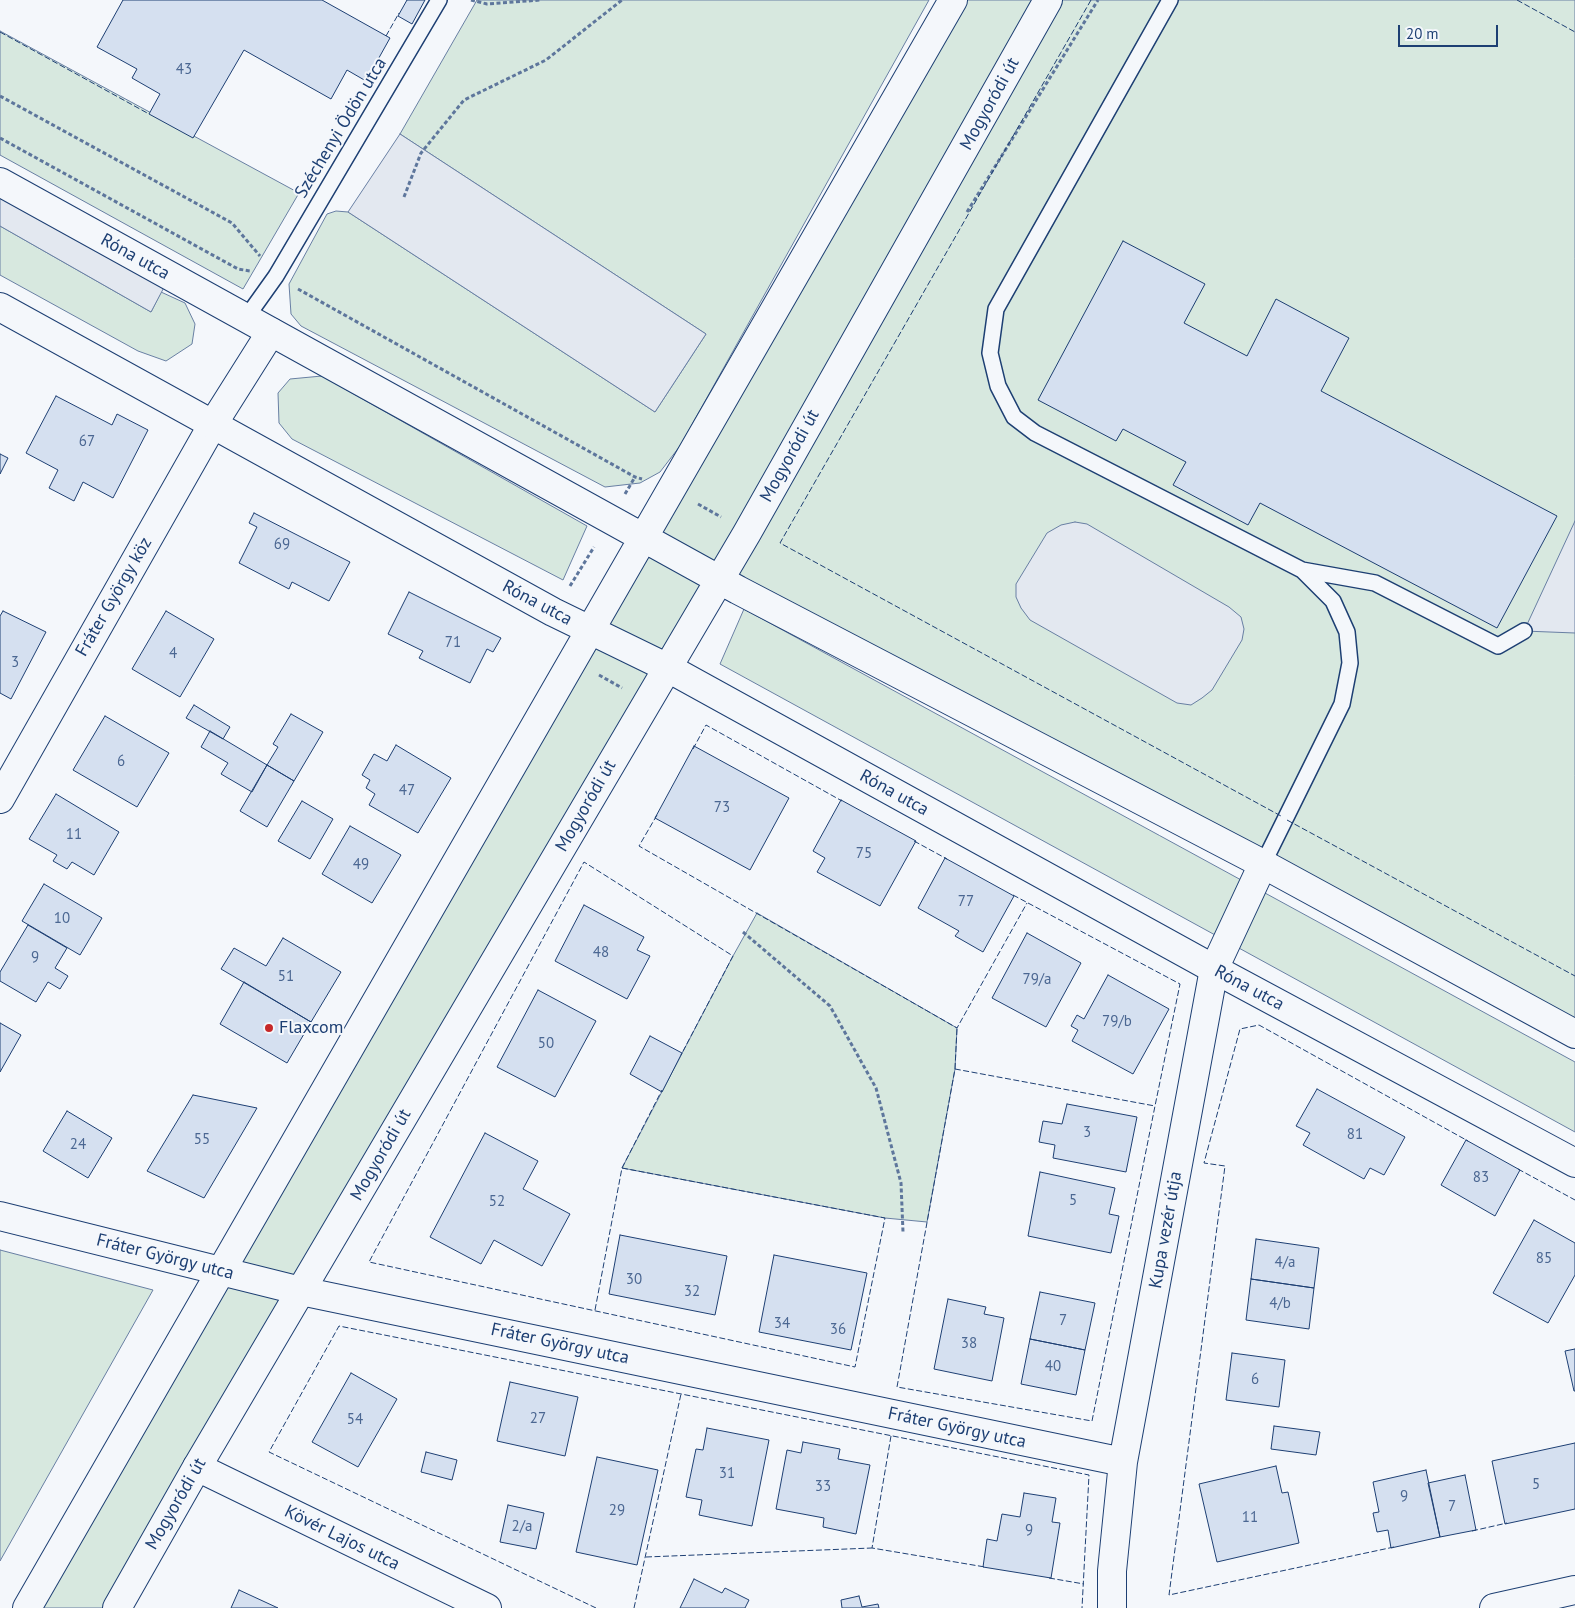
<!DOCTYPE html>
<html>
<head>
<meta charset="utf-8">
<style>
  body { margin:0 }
  #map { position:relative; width:1575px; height:1608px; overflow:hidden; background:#f4f7fb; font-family:"PT Sans",sans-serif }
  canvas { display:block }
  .scale { position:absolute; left:1398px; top:25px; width:100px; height:22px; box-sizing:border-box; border:2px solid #1d3f73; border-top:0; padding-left:6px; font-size:15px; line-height:18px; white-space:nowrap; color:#1d3f73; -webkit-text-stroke:4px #f4f7fb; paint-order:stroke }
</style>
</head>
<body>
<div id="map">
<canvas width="1575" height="1608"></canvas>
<div class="scale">20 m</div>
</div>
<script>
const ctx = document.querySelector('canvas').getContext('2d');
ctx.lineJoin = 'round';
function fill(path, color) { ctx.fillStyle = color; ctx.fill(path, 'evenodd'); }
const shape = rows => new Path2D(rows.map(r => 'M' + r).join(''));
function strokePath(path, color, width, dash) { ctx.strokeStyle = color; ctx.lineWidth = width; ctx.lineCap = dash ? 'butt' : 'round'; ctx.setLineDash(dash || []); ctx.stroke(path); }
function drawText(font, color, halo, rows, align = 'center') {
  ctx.font = font + ' "PT Sans",sans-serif'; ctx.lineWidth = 4; ctx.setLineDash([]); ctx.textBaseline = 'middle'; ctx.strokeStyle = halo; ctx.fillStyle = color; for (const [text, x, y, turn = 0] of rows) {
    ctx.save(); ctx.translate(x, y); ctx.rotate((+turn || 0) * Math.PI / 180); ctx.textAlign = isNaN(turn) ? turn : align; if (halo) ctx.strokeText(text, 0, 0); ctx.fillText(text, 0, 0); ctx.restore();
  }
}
const green = shape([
  [477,0,929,0,680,446,660,472,640,483,605,487,301,326,291,314,289,284,327,214,336,211,348,212,655,412,706,334,400,134,477,0],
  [953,0,1575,0,1575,1034,719,580,117,1608,27,1608,953,0],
  [0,31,299,193,243,289,0,155,0,31],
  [0,226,151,312,161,292,185,303,195,324,192,344,166,361,138,351,0,275,0,226],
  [322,376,587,526,563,580,292,439,279,423,278,393,290,379,322,376],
  [744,609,1575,1062,1575,1132,720,664,744,609],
  [757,913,957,1028,955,1069,927,1222,885,1218,622,1168,733,956,757,913],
  [0,1250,153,1290,0,1561,0,1250]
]);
fill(green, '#d7e8df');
strokePath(green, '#687fa3', 1);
const parking = shape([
  [400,134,706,334,655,412,348,212,400,134],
  [0,182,170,276,151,312,0,226,0,182],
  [1575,521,1575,633,1524,631,1575,521],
  [1075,522,1087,524,1229,607,1241,617,1244,629,1242,640,1212,690,1202,698,1191,705,1177,703,1030,620,1021,608,1016,597,1016,584,1047,533,1061,525,1075,522]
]);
fill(parking, '#e3e8f0');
strokePath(parking, '#687fa3', 1);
const building = shape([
  [123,0,322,0,390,38,366,81,347,70,331,99,244,50,193,138,149,114,160,94,132,78,137,69,97,47,123,0],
  [407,0,425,0,412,24,398,16,407,0],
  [1123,241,1205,284,1184,323,1247,356,1276,299,1349,338,1321,391,1557,516,1497,628,1260,503,1248,525,1173,485,1186,462,1123,429,1116,441,1038,400,1123,241],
  [56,396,112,425,117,414,148,430,113,498,83,482,74,501,49,488,58,470,26,453,56,396],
  [0,454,8,458,0,474,0,454],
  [254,513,350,562,329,601,292,582,289,589,239,563,257,527,249,523,254,513],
  [409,592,501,638,493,652,487,649,470,683,419,658,423,651,388,634,409,592],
  [3,611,46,632,11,699,0,693,0,616,3,611],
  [166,611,214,639,180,697,132,669,166,611],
  [194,705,230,727,223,739,186,718,194,705],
  [291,714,323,732,294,781,267,765,278,747,273,744,291,714],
  [105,716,169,753,137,807,73,770,105,716],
  [210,731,267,765,252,792,221,774,228,763,201,747,210,731],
  [396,745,451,778,418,833,369,805,375,794,366,788,370,780,362,775,374,754,387,761,396,745],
  [694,746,789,798,750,870,655,818,694,746],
  [267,765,294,781,267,827,240,811,267,765],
  [56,794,119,832,94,875,72,862,67,869,53,861,57,855,29,839,56,794],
  [841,800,916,841,880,906,817,872,825,858,813,851,841,800],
  [302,801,333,819,310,859,278,841,302,801],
  [350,826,401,855,372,903,322,874,350,826],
  [945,858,1014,896,983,952,955,936,959,931,918,908,945,858],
  [44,884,102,918,80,955,22,921,44,884],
  [584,905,644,937,637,950,650,956,627,999,555,961,584,905],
  [28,925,67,948,55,968,68,976,60,989,48,982,36,1002,0,981,0,972,28,925],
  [1027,933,1081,963,1046,1027,992,998,1027,933],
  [283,938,341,972,311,1022,221,969,234,948,266,966,283,938],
  [1108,975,1169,1009,1133,1074,1072,1041,1078,1030,1071,1026,1077,1015,1084,1019,1108,975],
  [244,982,311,1022,287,1063,220,1024,244,982],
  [538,990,596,1021,555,1097,497,1067,538,990],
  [0,1023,21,1035,0,1072,0,1023],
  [650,1036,682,1053,662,1092,630,1074,650,1036],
  [1317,1089,1405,1137,1384,1175,1370,1168,1364,1179,1303,1145,1310,1133,1296,1126,1317,1089],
  [193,1095,257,1108,204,1198,147,1171,193,1095],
  [1067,1104,1137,1117,1126,1172,1053,1158,1055,1145,1039,1142,1043,1121,1062,1124,1067,1104],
  [67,1111,112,1138,88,1178,43,1151,67,1111],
  [485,1133,538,1161,523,1189,570,1214,542,1266,494,1240,481,1264,430,1237,485,1133],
  [1466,1140,1520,1170,1495,1216,1441,1185,1466,1140],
  [1040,1172,1115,1188,1109,1214,1119,1216,1111,1253,1028,1236,1040,1172],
  [1534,1220,1575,1243,1575,1275,1548,1323,1493,1293,1534,1220],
  [620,1235,727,1256,715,1315,609,1294,620,1235],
  [1256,1239,1319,1248,1314,1288,1251,1279,1256,1239],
  [774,1255,867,1273,851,1350,759,1332,774,1255],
  [1251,1279,1314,1288,1309,1329,1246,1320,1251,1279],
  [1040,1292,1095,1303,1085,1350,1030,1339,1040,1292],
  [948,1299,986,1307,984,1314,1004,1318,992,1381,934,1369,948,1299],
  [1030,1339,1085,1350,1076,1395,1021,1384,1030,1339],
  [1575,1349,1575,1391,1574,1391,1565,1351,1575,1349],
  [1232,1353,1285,1360,1279,1407,1226,1400,1232,1353],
  [351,1373,397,1399,358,1467,312,1442,351,1373],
  [510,1382,578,1397,565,1456,497,1441,510,1382],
  [1274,1426,1320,1432,1316,1455,1271,1449,1274,1426],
  [707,1428,769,1440,752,1526,699,1515,702,1500,686,1497,696,1449,703,1450,707,1428],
  [803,1442,840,1449,838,1459,870,1465,856,1534,823,1527,824,1518,776,1509,787,1450,801,1453,803,1442],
  [1575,1443,1575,1509,1505,1524,1492,1461,1575,1443],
  [426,1452,457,1460,452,1480,421,1472,426,1452],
  [597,1457,658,1470,637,1565,576,1552,597,1457],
  [1276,1466,1282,1493,1288,1492,1299,1543,1217,1562,1199,1484,1276,1466],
  [1426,1470,1440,1537,1391,1548,1388,1530,1377,1532,1373,1513,1379,1512,1373,1482,1426,1470],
  [1465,1475,1476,1530,1440,1537,1428,1483,1465,1475],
  [1024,1493,1056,1498,1052,1522,1060,1523,1051,1578,983,1567,987,1539,997,1541,1002,1514,1020,1517,1024,1493],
  [508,1505,544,1513,536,1549,500,1542,508,1505],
  [694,1579,722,1593,725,1588,749,1600,745,1608,680,1608,694,1579],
  [239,1590,278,1608,231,1608,239,1590],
  [859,1596,862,1607,878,1604,879,1608,842,1608,841,1600,859,1596]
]);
fill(building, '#d5e0f0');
strokePath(building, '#1d3f73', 1);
const lane = shape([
  [1170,0,996,309,990,353,998,386,1014,417,1035,433,1302,570,1333,601,1347,632,1350,663,1342,704,1263,864],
  [246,318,276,276,439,0],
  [1302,570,1375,583,1498,646,1524,631]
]);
const street = shape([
  [0,799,213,424,271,332],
  [0,1216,301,1291,1123,1462],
  [197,1467,487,1608],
  [1112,1608,1112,1571,1123,1462,1214,969,1263,864],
  [1494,1608,1575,1590]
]);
const secondary = shape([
  [0,182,738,590,1263,864,1575,1034],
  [0,307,553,612,668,668,1214,969,1575,1163],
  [27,1608,953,0],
  [117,1608,197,1467,747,533,1048,0]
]);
strokePath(lane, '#1d3f73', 18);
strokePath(street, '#1d3f73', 30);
strokePath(secondary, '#1d3f73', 30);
strokePath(shape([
  [471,0,487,4,541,0],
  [0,96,232,223,260,256],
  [0,138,238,269,250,271],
  [404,197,421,153,464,100,546,60,622,0],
  [967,212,1098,0],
  [298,289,635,477,642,479],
  [625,494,635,477],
  [698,504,721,517],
  [570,586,594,547],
  [599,675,622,688],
  [743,932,830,1006,876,1088,901,1183,903,1232]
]), '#5e769c', 3, [4, 2.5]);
strokePath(lane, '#f4f7fb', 15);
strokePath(street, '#f4f7fb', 28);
strokePath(secondary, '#f4f7fb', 28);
strokePath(shape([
  [1091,0,780,543,1281,816],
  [1517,0,1575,32],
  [0,32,149,114],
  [386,36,399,13],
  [693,749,706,725,842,801],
  [657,815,639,846,957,1028,1027,903],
  [1287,820,1575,976],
  [914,841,947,859],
  [1013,895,1180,984,1155,1106,1092,1421,897,1387,955,1069,1155,1106],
  [955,1069,957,1028],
  [622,1168,662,1090],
  [1518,1169,1575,1200],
  [595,1310,622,1168,885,1218,855,1367,369,1262,584,862,733,956,681,1055],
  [891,1436,872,1548,985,1567],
  [1472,1531,1507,1523],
  [1394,1547,1169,1595,1225,1166,1204,1163,1240,1029,1259,1025,1468,1141],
  [646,1557,872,1548],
  [1049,1578,1084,1584],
  [596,1608,269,1452,339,1326,1089,1475,1082,1608],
  [634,1608,681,1394]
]), '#1d3f73', 1, [6, 2.5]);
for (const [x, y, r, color] of [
  [269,1028,5,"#c62828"]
]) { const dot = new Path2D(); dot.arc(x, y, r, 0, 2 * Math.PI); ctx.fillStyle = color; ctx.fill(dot); strokePath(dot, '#f4f7fb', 2); }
drawText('15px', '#4b6792', null, [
  ["43",184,70],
  ["67",87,442],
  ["69",282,545],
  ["71",453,643],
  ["4",173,654],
  ["3",15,663],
  ["6",121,762],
  ["47",407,791],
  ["73",722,808],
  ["11",74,835],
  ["75",864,854],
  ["49",361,865],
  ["77",966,902],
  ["10",62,919],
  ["48",601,953],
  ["9",35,958],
  ["51",286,977],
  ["79/a",1037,980],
  ["79/b",1117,1022],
  ["50",546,1044],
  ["3",1087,1133],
  ["81",1355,1135],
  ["55",202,1140],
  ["24",78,1145],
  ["83",1481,1178],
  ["5",1073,1201],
  ["52",497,1202],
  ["85",1544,1259],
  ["4/a",1285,1263],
  ["30",634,1280],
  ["32",692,1292],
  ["4/b",1280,1304],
  ["7",1063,1321],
  ["34",782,1324],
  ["36",838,1330],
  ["38",969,1344],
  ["40",1053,1367],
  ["6",1255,1380],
  ["27",538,1419],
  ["54",355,1420],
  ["31",727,1474],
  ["5",1536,1485],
  ["33",823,1487],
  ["9",1404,1497],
  ["7",1452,1507],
  ["29",617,1511],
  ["11",1250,1518],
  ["2/a",522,1527],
  ["9",1029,1531]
]);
drawText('18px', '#1d3f73', '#f4f7fb', [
  ["Mogyoródi út",990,104,-61],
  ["Széchenyi Ödön utca",341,128,-59],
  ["Róna utca",135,257,29],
  ["Mogyoródi út",790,456,-61],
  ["Fráter György köz",114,597,-60],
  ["Róna utca",537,603,28],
  ["Róna utca",894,793,29],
  ["Mogyoródi út",586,806,-60],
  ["Róna utca",1249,988,28],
  ["Mogyoródi út",381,1155,-60],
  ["Kupa vezér útja",1166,1230,-80],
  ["Fráter György utca",165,1257,14],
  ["Fráter György utca",560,1344,12],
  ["Fráter György utca",957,1428,12],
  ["Mogyoródi út",176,1504,-60],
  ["Kövér Lajos utca",342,1538,26]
]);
drawText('18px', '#1d3f73', '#f4f7fb', [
  ["Flaxcom",279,1028]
], 'left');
</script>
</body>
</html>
